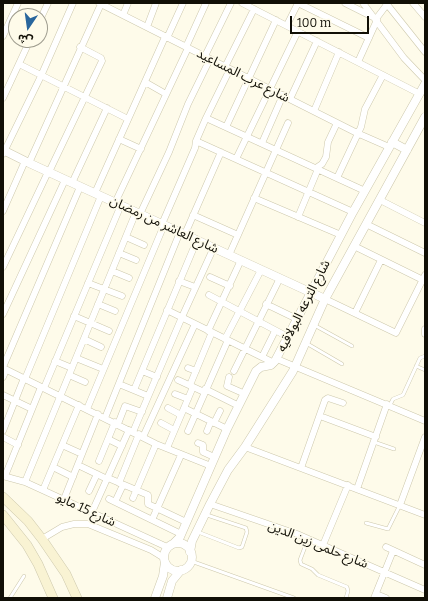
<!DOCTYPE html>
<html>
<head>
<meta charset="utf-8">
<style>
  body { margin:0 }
  #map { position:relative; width:428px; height:601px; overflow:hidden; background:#fefbea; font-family:Bitter,"Noto Sans Arabic",serif }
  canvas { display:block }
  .frame { position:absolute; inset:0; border:4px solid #110f06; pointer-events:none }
  .north { position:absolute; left:8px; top:8px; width:40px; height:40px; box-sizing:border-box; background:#fefbea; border:1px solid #9f9d8f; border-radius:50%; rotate:193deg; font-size:11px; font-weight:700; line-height:16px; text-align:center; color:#110f06 }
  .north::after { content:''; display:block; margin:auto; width:14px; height:18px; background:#29669d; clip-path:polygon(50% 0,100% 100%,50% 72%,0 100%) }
  .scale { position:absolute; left:290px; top:16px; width:79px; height:18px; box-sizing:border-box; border:2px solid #110f06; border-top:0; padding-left:5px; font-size:12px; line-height:14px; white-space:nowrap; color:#110f06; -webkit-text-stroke:3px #fefbea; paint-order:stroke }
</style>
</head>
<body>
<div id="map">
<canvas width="428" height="601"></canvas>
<div class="frame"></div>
<div class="north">ش</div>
<div class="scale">100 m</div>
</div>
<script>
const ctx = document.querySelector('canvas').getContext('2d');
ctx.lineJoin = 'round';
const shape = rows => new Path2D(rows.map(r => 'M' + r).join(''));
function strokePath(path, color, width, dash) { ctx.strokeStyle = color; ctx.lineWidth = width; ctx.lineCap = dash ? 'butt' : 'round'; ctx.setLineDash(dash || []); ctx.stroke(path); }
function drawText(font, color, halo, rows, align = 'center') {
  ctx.font = font + ' Bitter,"Noto Sans Arabic",serif'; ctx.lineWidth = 3.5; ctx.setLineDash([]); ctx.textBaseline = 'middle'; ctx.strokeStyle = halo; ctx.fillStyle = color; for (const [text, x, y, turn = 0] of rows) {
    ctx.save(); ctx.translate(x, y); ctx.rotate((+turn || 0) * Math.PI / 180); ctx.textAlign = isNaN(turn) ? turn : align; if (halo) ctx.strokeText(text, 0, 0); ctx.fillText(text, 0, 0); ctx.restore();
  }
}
const service = shape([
  [314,325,352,346],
  [306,343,342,364],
  [416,366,425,370],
  [390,405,393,399,403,395,420,358,425,356],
  [374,442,394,449],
  [366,523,388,529,400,505],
  [198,532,239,548,242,547,247,532,246,528,207,515],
  [308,539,300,560,301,564,312,569,318,575,347,587,348,591,346,598],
  [191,561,294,598],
  [10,598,24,576]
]);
const minor = shape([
  [99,3,357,133,389,147],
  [242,3,420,94],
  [298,3,369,38],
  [345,3,373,17],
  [363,3,404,58,425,80],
  [386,3,425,52],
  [413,3,425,17],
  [123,15,128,3],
  [376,19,388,3],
  [40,20,48,3],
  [287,25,298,3],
  [147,27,156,3],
  [3,36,18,3],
  [167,38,183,3],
  [186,47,206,3],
  [205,56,231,3],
  [358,62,377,20],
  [19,64,128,119],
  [225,67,254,9],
  [145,82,166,94],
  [3,98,30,40],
  [290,99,317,41],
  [314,111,339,52],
  [206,118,365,191],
  [226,127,276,20],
  [119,139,141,149],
  [196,141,353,212],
  [262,143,283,95],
  [3,154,41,76,73,3],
  [236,159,298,31],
  [29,163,101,4],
  [316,168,322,164,326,157,328,142,337,123],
  [49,172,102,61,101,58,80,47],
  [337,178,361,127,365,109,383,75],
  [72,183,107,108],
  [95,193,165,37],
  [254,198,341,235],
  [380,200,425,223],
  [115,203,188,48],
  [3,211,25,161],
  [140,214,169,152,188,104,210,59],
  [193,215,238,235],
  [298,217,318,169],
  [162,224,195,148,196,141,206,118,230,69],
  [366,224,425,253],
  [185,234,221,152],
  [126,237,144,245],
  [354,246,425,281],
  [119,253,136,260],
  [229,255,288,123],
  [3,267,48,172],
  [112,271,129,278],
  [210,277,230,286],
  [179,281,195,287],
  [88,283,122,296],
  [209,295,288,337],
  [325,299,396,333,425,275],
  [98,304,115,311],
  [266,304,297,319],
  [167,310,274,363],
  [355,313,381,260],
  [3,314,65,180],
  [74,316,109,331],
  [425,329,425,334],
  [208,331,241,260],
  [84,339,101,347],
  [225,339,261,270],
  [262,357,275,331],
  [76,358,103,369],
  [277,359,425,421],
  [55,361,72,368],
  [3,367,80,187],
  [3,368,156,444,211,466],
  [188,368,196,371],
  [142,371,157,377],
  [234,371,280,278],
  [69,375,85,382],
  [3,377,6,370],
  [229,377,227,386,245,394],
  [25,379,101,196],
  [178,380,204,392],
  [119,384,148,396],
  [190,385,212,332],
  [44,388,121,205],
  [205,389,239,406],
  [134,390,197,240],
  [175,394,188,399],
  [3,395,32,409],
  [168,408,181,415],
  [184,408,227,429],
  [87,409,164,225],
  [320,416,376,437],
  [105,418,180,232],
  [161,423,174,430],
  [214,423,220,411],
  [118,424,125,406,142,412],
  [3,431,24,378],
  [188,431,228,340],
  [207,431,211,421],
  [133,432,182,317,214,247],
  [3,437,18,445],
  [143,437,195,324],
  [108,439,122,446],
  [198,443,203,445,203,452,214,457],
  [62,445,82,454],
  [245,447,425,515],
  [167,448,193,387],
  [99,461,115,422],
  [78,465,107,479],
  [53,467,73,477],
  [301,468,325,400,328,398,343,403],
  [3,476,25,482,167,547],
  [5,476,41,387],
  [108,478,148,495,148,504,186,522],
  [25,482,136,212],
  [119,483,139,434],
  [357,489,387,404],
  [43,490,79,405],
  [89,491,97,474],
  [133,498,156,444],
  [64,499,98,414],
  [109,499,181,534],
  [115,502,123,485],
  [210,504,297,534,425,590],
  [400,505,425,437],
  [92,512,129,430],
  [152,520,181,455],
  [42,539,62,527,74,524,88,524,151,550,164,558],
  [323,545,348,485],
  [386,547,425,565],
  [376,594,386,598],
  [374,598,393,551]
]);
const tertiary = shape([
  [392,142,407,150],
  [3,150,29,163,325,299],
  [174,543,180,537,227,429,256,371,261,367,271,365,275,361,353,212,425,84],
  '164 557a14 14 0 1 1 28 0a14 14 0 1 1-28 0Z',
  [190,552,192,541,210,504,228,470,245,447,293,371,325,299,425,117],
  [155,598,163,576,165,562],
  [167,598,172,581,181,570]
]);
const secondary = shape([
  [3,497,28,521,42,539,66,574,77,598],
  [3,515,27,545,38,564,53,598]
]);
strokePath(service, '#cdc8ac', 4);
strokePath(minor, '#cdc8ac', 7);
strokePath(tertiary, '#cdc8ac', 9);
strokePath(secondary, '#cdc8ac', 10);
strokePath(service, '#fff', 3);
strokePath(minor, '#fff', 6);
strokePath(tertiary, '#fff', 8);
strokePath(secondary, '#f9f3d3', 9);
drawText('13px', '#110f06', '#fefbea', [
  ["شارع عرب المساعيد",243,76,27],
  ["شارع العاشر من رمضان",164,225,25],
  ["شارع الترعه البولاقيه",304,306,-63],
  ["شارع 15 مايو",86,510,25],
  ["شارع حلمى زين الدين",318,545,22]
]);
</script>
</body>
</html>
